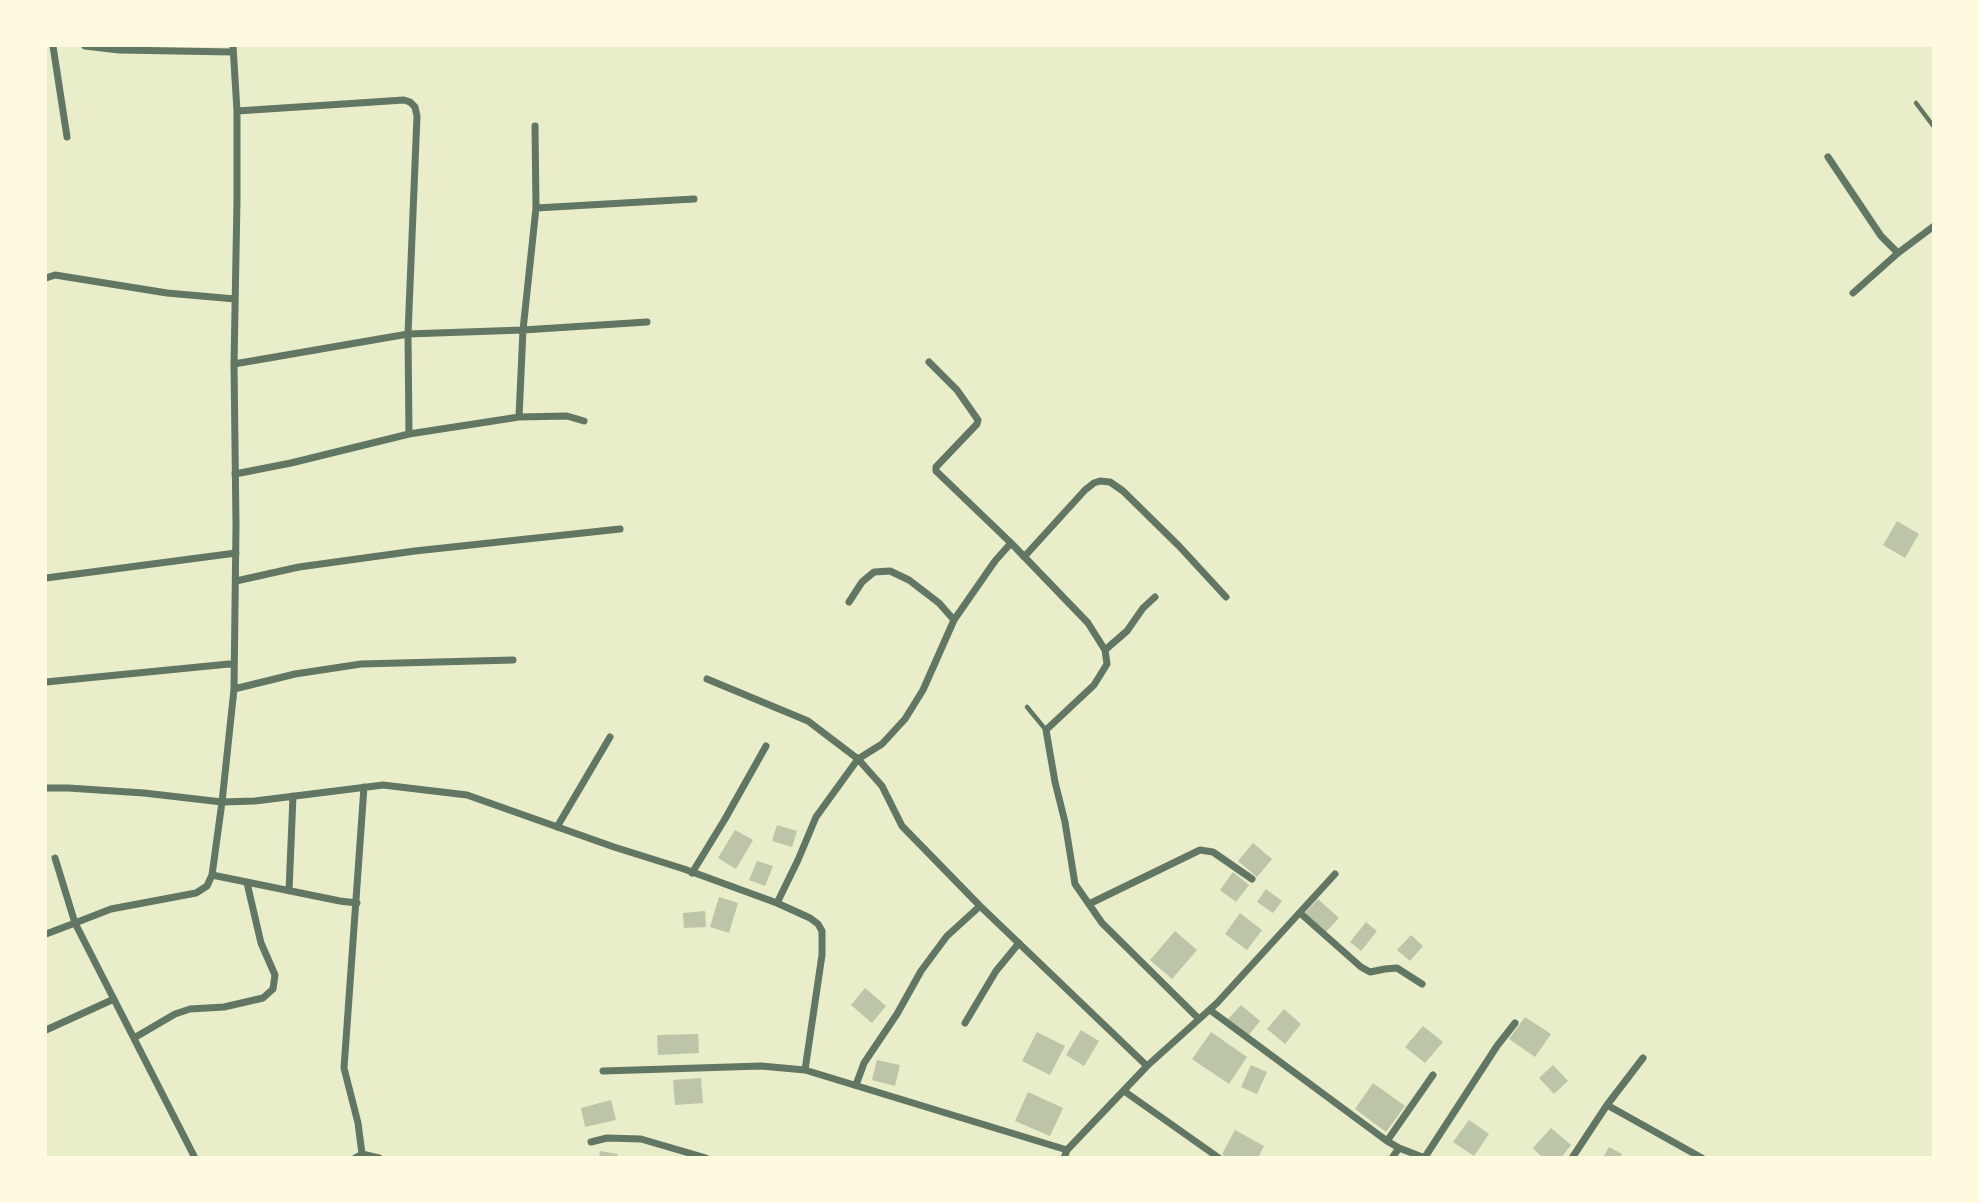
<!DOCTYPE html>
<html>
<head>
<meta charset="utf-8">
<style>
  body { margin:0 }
  #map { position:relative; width:1979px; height:1203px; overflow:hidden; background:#e9edc9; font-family:Manrope,sans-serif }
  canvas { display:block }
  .frame { position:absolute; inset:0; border:47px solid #fefae0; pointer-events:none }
</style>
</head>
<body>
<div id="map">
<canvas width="1979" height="1203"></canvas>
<div class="frame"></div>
</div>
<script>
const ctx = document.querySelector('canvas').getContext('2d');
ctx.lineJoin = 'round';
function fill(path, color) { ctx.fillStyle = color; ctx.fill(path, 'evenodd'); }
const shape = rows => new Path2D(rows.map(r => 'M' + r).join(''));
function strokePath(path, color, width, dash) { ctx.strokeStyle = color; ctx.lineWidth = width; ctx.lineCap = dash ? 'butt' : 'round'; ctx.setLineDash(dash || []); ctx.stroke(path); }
fill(shape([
  [1897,521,1919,534,1905,558,1883,545],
  [777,825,797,831,792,847,772,841],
  [735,830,753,840,736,869,718,858],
  [1253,843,1272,859,1257,877,1238,861],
  [757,861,773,866,765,886,749,880],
  [1233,872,1249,885,1236,902,1220,890],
  [1266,889,1282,901,1273,913,1257,902],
  [719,897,738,903,729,933,710,927],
  [1318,899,1339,918,1325,933,1304,914],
  [705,911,706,927,684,928,683,913],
  [1240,913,1262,930,1247,950,1225,934],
  [1366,922,1377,931,1361,951,1350,942],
  [1175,931,1197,950,1172,979,1150,960],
  [1411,935,1423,946,1410,961,1397,950],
  [865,988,886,1006,872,1023,851,1005],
  [1241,1005,1260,1021,1248,1036,1228,1019],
  [1284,1009,1301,1024,1285,1044,1267,1029],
  [1525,1017,1551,1034,1535,1057,1509,1039],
  [1423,1026,1443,1042,1425,1063,1405,1047],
  [1081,1030,1099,1041,1084,1066,1066,1055],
  [1037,1032,1065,1046,1050,1075,1022,1061],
  [1211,1032,1247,1057,1229,1084,1192,1059],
  [698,1034,699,1053,658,1055,657,1035],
  [877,1060,900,1065,895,1086,872,1080],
  [1251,1065,1267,1072,1257,1094,1241,1087],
  [1553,1065,1568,1081,1554,1094,1539,1078],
  [701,1078,703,1103,675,1105,673,1080],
  [1373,1083,1405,1106,1386,1132,1355,1109],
  [1028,1092,1063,1108,1050,1136,1015,1121],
  [611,1100,616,1120,585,1127,581,1108],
  [1469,1120,1489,1134,1474,1156,1453,1142],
  [1551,1128,1571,1145,1561,1158,1543,1158,1533,1148],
  [1235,1130,1264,1146,1258,1158,1227,1158,1222,1154],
  [1609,1147,1622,1154,1620,1158,1603,1158],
  [600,1151,618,1154,617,1158,599,1158]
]), '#bcc5a7');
strokePath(shape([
  [1916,103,1934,127],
  [1027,707,1046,730]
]), '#617663', 4.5);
strokePath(shape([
  [53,46,67,137],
  [85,46,119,50,233,52],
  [237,111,404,100,410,102,415,107,417,116,408,334,409,434],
  [1828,157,1881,236,1898,253],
  [536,208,694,199],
  [46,278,55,275,167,293,235,299],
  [1853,293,1898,253,1934,226],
  [929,362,957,390,978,420,977,424,936,467,936,471,1011,543,1088,623,1105,650,1107,664,1094,685,1046,730,1055,782,1065,822,1075,884,1102,923,1199,1019],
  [234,364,408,334,523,330,536,208,535,126],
  [584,421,567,416,519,417,523,330,647,322],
  [235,474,291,463,409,434,519,417],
  [1024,557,1085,490,1094,483,1100,481,1110,482,1123,491,1179,546,1226,597],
  [46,578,236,553],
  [236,581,299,567,415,551,620,529],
  [849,602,862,582,874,572,890,571,909,580,939,603,954,620],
  [1105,650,1127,631,1143,608,1155,597],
  [707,679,808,721,858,759,882,786,902,826,980,906,1147,1066],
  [46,682,229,664,234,665],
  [234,689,295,674,361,664,513,660],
  [46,788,68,788,144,793,222,802,255,801,383,785,467,795,614,847,684,869,777,903,810,918,818,924,822,931,822,955,805,1070],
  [557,827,610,737],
  [692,873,725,819,766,746],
  [212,875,340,901,357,903],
  [289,891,293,796],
  [777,903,798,860,816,817,858,759,882,744,905,719,923,690,954,620,995,561,1011,543],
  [1089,904,1200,850,1213,852,1252,879],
  [1300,913,1361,967,1370,972,1385,969,1397,968,1422,984],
  [46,934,75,923,55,858],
  [1210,1010,1387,1141,1399,1148],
  [965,1023,996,971,1019,943],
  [46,1030,114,999],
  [134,1038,175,1014,190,1009,224,1007,263,998,273,989,275,975,261,943,247,883],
  [603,1071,761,1066,805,1070,1067,1150],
  [856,1085,864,1063,897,1014,921,971,947,936,980,906],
  [1124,1091,1219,1158],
  [1607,1105,1702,1158],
  [1387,1141,1433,1075],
  [591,1142,607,1138,641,1139,706,1158],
  [362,1154,379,1158],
  [1425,1157,1497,1046,1515,1023],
  [195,1158,75,923,111,909,196,893,207,886,212,875,222,802,234,689,236,525,234,364,237,200,237,111,233,46],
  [355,1158,362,1154,358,1123,344,1068,364,787],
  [1064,1158,1067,1150,1147,1066,1217,1003,1335,874],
  [1392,1158,1399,1148,1425,1158],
  [1572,1158,1607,1105,1643,1058]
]), '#617663', 7);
</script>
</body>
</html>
